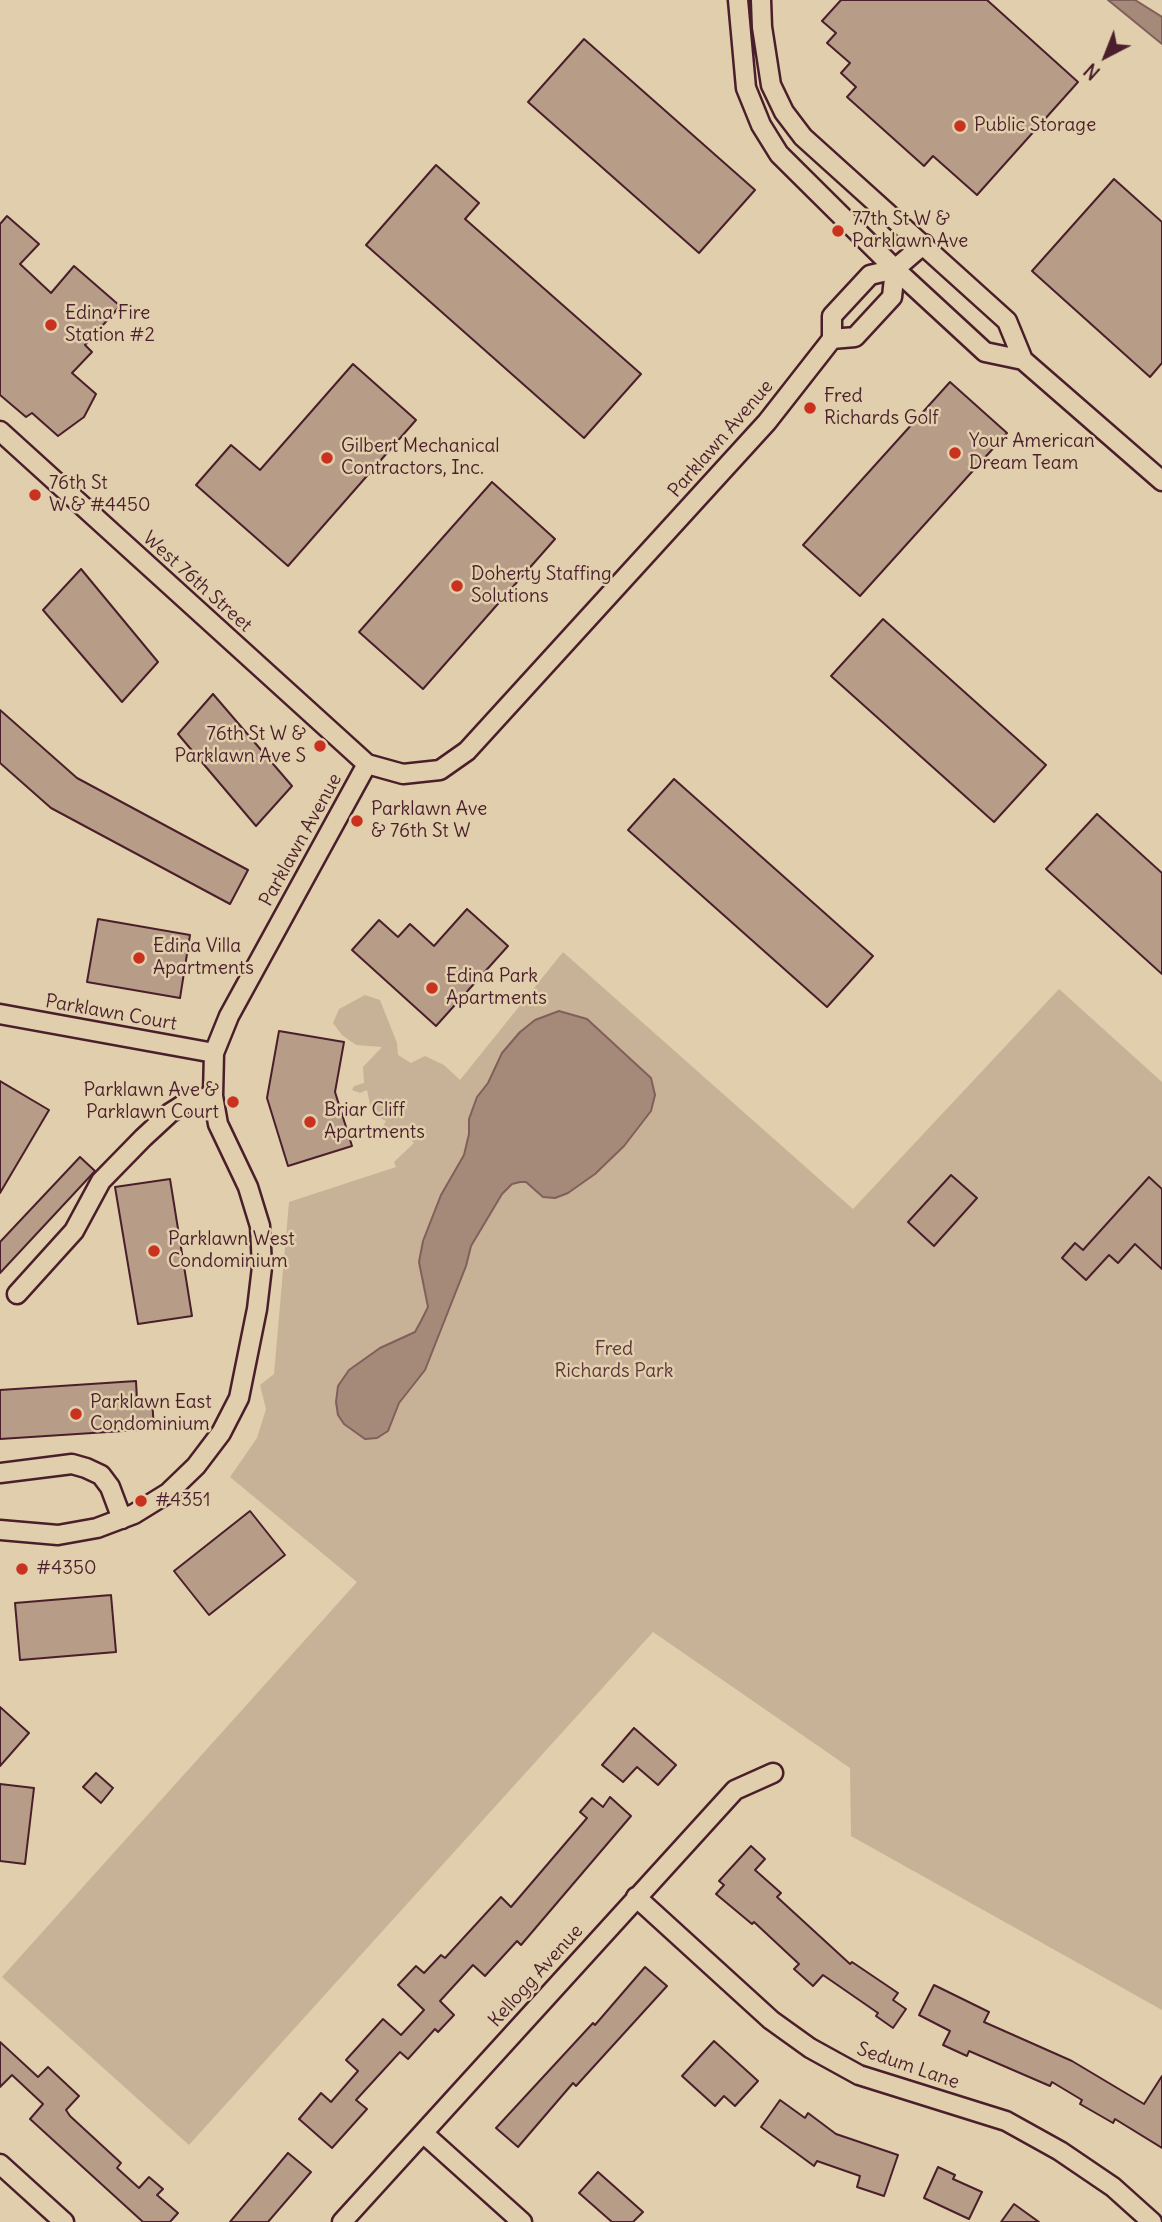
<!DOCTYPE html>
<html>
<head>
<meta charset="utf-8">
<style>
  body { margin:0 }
  #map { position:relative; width:1162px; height:2222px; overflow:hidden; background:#e1ceac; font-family:Delius,sans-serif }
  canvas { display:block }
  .north { position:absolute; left:1071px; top:21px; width:70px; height:70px; -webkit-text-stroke:5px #e1ceac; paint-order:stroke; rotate:222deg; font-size:19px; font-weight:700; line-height:28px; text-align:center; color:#4a1f2b }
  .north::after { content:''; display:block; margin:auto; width:24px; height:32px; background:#4a1f2b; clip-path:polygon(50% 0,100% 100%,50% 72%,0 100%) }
</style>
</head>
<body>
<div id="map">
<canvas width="1162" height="2222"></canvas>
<div class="north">N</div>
</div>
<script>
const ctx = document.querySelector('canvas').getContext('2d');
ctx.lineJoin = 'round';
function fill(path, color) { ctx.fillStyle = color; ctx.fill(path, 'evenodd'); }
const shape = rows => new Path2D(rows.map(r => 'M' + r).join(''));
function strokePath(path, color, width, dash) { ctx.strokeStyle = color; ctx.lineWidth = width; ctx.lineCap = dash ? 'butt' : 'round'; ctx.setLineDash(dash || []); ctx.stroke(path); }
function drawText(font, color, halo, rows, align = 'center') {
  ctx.font = font + ' Delius,sans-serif'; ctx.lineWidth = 5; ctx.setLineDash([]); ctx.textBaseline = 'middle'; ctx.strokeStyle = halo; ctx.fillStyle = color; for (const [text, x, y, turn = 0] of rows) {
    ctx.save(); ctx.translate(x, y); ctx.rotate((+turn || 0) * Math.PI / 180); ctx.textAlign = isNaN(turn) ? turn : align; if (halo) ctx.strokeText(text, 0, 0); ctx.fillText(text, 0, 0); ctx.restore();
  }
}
fill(shape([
  [563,952,853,1209,1059,989,1162,1082,1162,2010,851,1836,850,1768,653,1632,189,2145,2,1977,357,1582,230,1477,257,1438,266,1409,260,1385,274,1374,289,1202,396,1167,394,1162,414,1143,406,1133,383,1126,386,1121,372,1114,367,1090,360,1093,352,1090,354,1086,364,1083,363,1067,382,1047,356,1045,342,1035,333,1023,339,1009,365,995,380,1000,397,1043,398,1055,411,1063,425,1056,444,1065,460,1080]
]), '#c8b297');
const water = shape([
  [1108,0,1135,0,1162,17,1162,44,1108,0],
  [559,1011,587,1019,651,1078,655,1095,651,1111,624,1146,595,1174,568,1193,555,1198,543,1197,526,1182,520,1182,512,1184,502,1194,471,1246,466,1266,425,1370,399,1403,388,1431,377,1438,365,1439,344,1424,338,1415,336,1402,338,1386,349,1370,380,1348,415,1332,421,1321,428,1307,419,1262,423,1241,441,1195,464,1155,469,1134,469,1119,477,1097,488,1083,502,1053,520,1032,535,1020,559,1011]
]);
fill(water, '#a68a79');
strokePath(water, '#815f5a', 2);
const building = shape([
  [841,0,987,0,1078,82,977,195,933,156,924,166,847,97,856,87,841,73,850,63,827,43,836,33,822,21,841,0],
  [584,39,755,190,699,253,528,102,584,39],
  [436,165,479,203,465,219,641,374,584,438,366,245,436,165],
  [1114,179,1162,222,1162,363,1150,377,1032,271,1114,179],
  [7,216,39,244,20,264,51,293,74,266,120,306,85,345,92,352,72,373,96,394,84,417,58,436,32,413,26,417,0,395,0,224,7,216],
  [353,364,416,420,288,566,196,485,231,445,260,470,353,364],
  [950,382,1007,433,860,596,803,545,950,382],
  [492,482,555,539,423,689,359,632,492,482],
  [81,569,158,662,122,702,43,610,81,569],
  [883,619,1046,765,994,822,831,676,883,619],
  [213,694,292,786,256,826,178,734,213,694],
  [0,710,77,778,248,870,230,904,51,808,0,763,0,710],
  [674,779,873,956,827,1007,628,830,674,779],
  [1097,814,1162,873,1162,974,1046,869,1097,814],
  [467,909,508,946,436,1026,352,950,379,920,398,937,410,924,434,946,467,909],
  [98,919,190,935,180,998,87,982,98,919],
  [279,1031,344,1042,335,1092,352,1146,288,1166,267,1098,279,1031],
  [0,1081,49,1110,0,1193,0,1081],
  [80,1157,95,1171,0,1273,0,1242,80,1157],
  [951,1175,977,1198,934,1246,908,1222,951,1175],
  [1149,1177,1162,1189,1162,1269,1135,1244,1118,1263,1109,1255,1086,1280,1062,1258,1075,1243,1083,1250,1149,1177],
  [170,1179,192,1316,138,1324,115,1187,170,1179],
  [136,1381,137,1400,152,1399,154,1429,0,1439,0,1390,136,1381],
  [250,1511,285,1555,209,1615,174,1571,250,1511],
  [111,1595,116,1652,20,1660,15,1603,111,1595],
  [0,1707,29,1733,0,1766,0,1707],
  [634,1728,676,1765,658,1785,637,1767,623,1782,602,1765,634,1728],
  [96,1773,113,1788,101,1803,83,1787,96,1773],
  [0,1784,34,1788,25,1864,0,1861,0,1784],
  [610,1797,631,1816,521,1945,517,1941,485,1976,473,1965,440,2001,454,2015,438,2032,435,2029,408,2059,400,2052,356,2100,367,2109,332,2148,299,2119,321,2093,331,2102,358,2071,346,2060,383,2019,401,2035,424,2010,398,1985,416,1966,424,1973,441,1955,445,1958,501,1897,511,1907,587,1818,580,1812,592,1798,603,1807,610,1797],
  [751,1846,765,1859,755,1870,781,1893,777,1897,850,1964,852,1962,898,1993,893,2000,906,2009,893,2028,876,2016,878,2013,823,1975,813,1986,794,1969,799,1964,754,1922,752,1924,716,1894,724,1885,719,1881,751,1846],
  [645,1967,667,1986,576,2086,573,2083,518,2147,496,2128,593,2023,595,2025,645,1967],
  [934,1985,989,2012,984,2022,1072,2061,1144,2104,1162,2076,1162,2148,1115,2119,1113,2123,1080,2104,1082,2100,1052,2082,1050,2086,969,2051,967,2056,943,2045,950,2031,919,2015,934,1985],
  [714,2041,758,2081,735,2106,724,2096,715,2106,682,2076,714,2041],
  [0,2042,38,2077,48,2067,79,2096,66,2110,70,2116,121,2163,117,2168,139,2188,149,2177,163,2189,157,2195,178,2213,170,2222,143,2222,30,2119,43,2104,12,2075,0,2087,0,2042],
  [780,2100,805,2118,808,2113,836,2134,898,2155,884,2196,857,2187,860,2176,817,2161,814,2166,761,2127,780,2100],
  [288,2153,311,2172,268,2222,230,2222,288,2153],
  [938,2167,955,2175,953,2179,982,2192,969,2219,924,2198,938,2167],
  [598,2172,643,2212,633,2222,612,2222,579,2193,598,2172],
  [1014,2204,1039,2222,1001,2222,1014,2204]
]);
fill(building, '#b79d88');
strokePath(building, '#4a1f2b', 2);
const minor = shape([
  [738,0,746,88,761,125,779,154,895,269,985,352,1023,360,1162,481],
  [761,0,762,27,771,85,784,112,803,137,1007,321,1023,360],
  [832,339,855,337,892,297,895,269],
  [0,431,367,764,403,774,440,770,467,751,767,422,832,339,832,316,870,275,895,269,924,244],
  [0,1014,214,1053],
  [17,1294,74,1231,101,1181,143,1138,170,1113,189,1101,213,1096],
  [0,1473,72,1464,86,1468,101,1475,110,1487,122,1519],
  [0,1530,58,1535,97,1528,134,1514,168,1493,196,1466,221,1433,239,1398,257,1309,262,1267,260,1226,248,1187,218,1124,213,1096,214,1053,229,1016,367,764],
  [636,1897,771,2020,810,2048,859,2075,1006,2121,1060,2151,1113,2187,1152,2222],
  [423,2133,522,2222],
  [0,2164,64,2222],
  [342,2222,735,1790,773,1773]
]);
strokePath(minor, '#4a1f2b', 23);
strokePath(minor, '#e1ceac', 18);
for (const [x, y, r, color] of [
  [960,126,7,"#c8321e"],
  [838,231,7,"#c8321e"],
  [51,325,7,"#c8321e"],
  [810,408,7,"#c8321e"],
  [955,453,7,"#c8321e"],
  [327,458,7,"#c8321e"],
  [35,495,7,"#c8321e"],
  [457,586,7,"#c8321e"],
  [320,746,7,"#c8321e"],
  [357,821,7,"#c8321e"],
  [139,958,7,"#c8321e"],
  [432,988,7,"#c8321e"],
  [233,1102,7,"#c8321e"],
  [310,1122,7,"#c8321e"],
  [154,1251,7,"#c8321e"],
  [76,1414,7,"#c8321e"],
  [141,1501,7,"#c8321e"],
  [22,1569,7,"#c8321e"]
]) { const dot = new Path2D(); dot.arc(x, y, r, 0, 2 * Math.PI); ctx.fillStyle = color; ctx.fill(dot); strokePath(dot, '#e1ceac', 2.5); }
drawText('19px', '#4a1f2b', '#e1ceac', [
  ["Public Storage",974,126],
  ["77th St W &",852,220],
  ["Parklawn Ave",852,242],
  ["Edina Fire",65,314],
  ["Station #2",65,336],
  ["Fred",824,397],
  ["Richards Golf",824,419],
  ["Your American",969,442],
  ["Dream Team",969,464],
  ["Gilbert Mechanical",341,447],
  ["Contractors, Inc.",341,469],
  ["76th St",49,484],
  ["W & #4450",49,506],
  ["Doherty Staffing",471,575],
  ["Solutions",471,597],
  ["76th St W &",306,735,"right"],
  ["Parklawn Ave S",306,757,"right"],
  ["Parklawn Ave",371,810],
  ["& 76th St W",371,832],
  ["Edina Villa",153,947],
  ["Apartments",153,969],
  ["Edina Park",446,977],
  ["Apartments",446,999],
  ["Parklawn Ave &",219,1091,"right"],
  ["Parklawn Court",219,1113,"right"],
  ["Briar Cliff",324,1111],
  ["Apartments",324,1133],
  ["Parklawn West",168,1240],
  ["Condominium",168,1262],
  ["Parklawn East",90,1403],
  ["Condominium",90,1425],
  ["#4351",155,1501],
  ["#4350",36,1569]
], 'left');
drawText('19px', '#4a1f2b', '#e1ceac', [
  ["Parklawn Avenue",721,439,-49],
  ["West 76th Street",197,582,42],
  ["Parklawn Avenue",301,840,-61],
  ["Parklawn Court",111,1013,10],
  ["Kellogg Avenue",536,1976,-48],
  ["Sedum Lane",908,2066,19]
]);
drawText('19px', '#5d353b', '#e1ceac', [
  ["Fred",614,1350],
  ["Richards Park",614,1372]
]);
</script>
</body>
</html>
